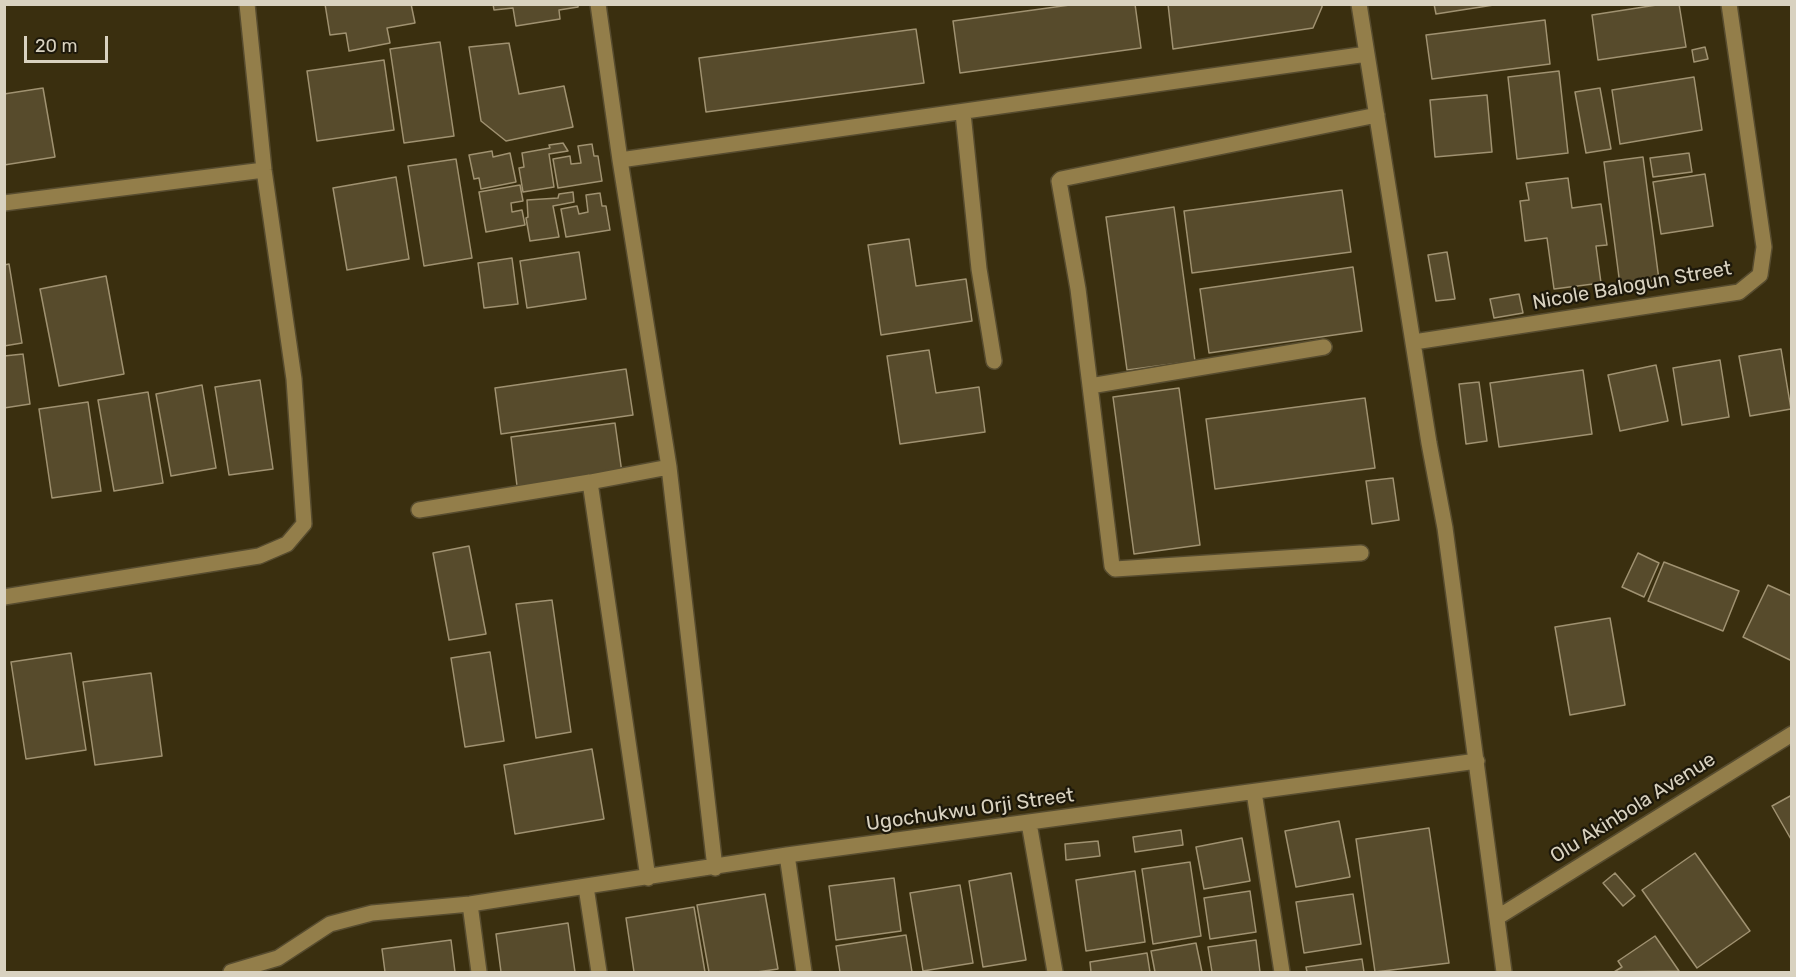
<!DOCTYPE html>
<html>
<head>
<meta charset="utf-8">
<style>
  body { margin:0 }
  #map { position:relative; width:1796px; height:977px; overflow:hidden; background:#3a2f0f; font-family:Rubik,sans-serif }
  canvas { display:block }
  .frame { position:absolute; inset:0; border:6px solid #d9d2c0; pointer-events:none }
  .scale { position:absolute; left:24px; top:36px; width:84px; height:27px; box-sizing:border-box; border:3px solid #d9d2c0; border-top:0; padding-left:8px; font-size:18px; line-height:21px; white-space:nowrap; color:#d9d2c0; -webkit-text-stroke:4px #1d180a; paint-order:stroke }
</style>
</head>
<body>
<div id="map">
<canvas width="1796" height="977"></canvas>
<div class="frame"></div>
<div class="scale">20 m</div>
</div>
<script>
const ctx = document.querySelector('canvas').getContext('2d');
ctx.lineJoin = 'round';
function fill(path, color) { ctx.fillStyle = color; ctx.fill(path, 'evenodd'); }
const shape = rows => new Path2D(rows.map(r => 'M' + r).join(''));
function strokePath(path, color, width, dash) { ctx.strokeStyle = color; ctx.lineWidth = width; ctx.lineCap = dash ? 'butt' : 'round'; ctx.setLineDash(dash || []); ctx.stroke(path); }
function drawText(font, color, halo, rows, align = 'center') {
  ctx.font = font + ' Rubik,sans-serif'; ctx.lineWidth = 4.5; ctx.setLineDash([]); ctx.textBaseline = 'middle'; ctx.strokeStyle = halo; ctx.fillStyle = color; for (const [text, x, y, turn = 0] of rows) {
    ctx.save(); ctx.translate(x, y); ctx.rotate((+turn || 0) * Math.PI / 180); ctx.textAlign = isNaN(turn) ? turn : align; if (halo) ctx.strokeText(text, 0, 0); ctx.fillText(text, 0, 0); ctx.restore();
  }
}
const building = shape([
  [325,4,411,4,415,23,387,28,390,43,349,51,346,33,330,35,325,4],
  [493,4,578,4,578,7,559,10,560,19,516,26,513,8,494,10,493,4],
  [1077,4,1135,4,1141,48,960,73,953,21,1077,4],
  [1168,4,1322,4,1322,7,1313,28,1173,49,1168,4],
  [1434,4,1500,4,1436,14,1434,4],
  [1663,4,1679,4,1686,47,1598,60,1592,15,1663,4],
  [1545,20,1550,64,1432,79,1426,35,1545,20],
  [916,29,924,83,706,112,699,58,916,29],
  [440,42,454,136,404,143,390,49,440,42],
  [509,43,519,94,564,86,573,127,506,141,481,121,469,47,509,43],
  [1705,47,1708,59,1694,62,1692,50,1705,47],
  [384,60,394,130,317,141,307,71,384,60],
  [1559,71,1568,153,1517,159,1508,77,1559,71],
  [1694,77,1702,130,1620,144,1612,90,1694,77],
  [43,88,55,157,4,165,4,94,43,88],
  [1600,88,1611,149,1586,153,1575,92,1600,88],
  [1487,95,1492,152,1435,157,1430,100,1487,95],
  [563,143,568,151,549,154,554,187,523,192,519,168,524,167,522,153,550,148,549,145,563,143],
  [592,144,594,156,598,156,602,181,558,188,553,159,570,156,571,164,581,163,578,146,592,144],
  [492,151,493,157,510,153,516,182,481,189,479,178,474,179,469,155,492,151],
  [1689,153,1692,172,1653,177,1650,158,1689,153],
  [1643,157,1659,280,1620,285,1604,162,1643,157],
  [456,159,472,258,424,266,408,166,456,159],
  [1705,174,1713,226,1661,234,1653,182,1705,174],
  [396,177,409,259,347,270,333,188,396,177],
  [1568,178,1572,208,1601,204,1607,245,1596,246,1601,283,1554,289,1547,238,1525,241,1520,201,1529,200,1526,183,1568,178],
  [520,185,523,201,511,203,512,212,522,210,525,225,486,232,479,192,520,185],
  [1342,190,1351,252,1192,273,1184,211,1342,190],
  [573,192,574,202,553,206,559,237,530,241,526,218,528,217,527,200,558,198,559,194,573,192],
  [600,193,602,206,606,206,610,230,566,237,561,209,577,206,579,214,588,212,586,195,600,193],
  [1174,207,1195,361,1127,370,1106,217,1174,207],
  [909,239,916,286,966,279,972,321,881,335,868,245,909,239],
  [579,252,586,299,527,308,520,261,579,252],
  [1447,252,1455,299,1436,301,1428,255,1447,252],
  [512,258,518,304,484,308,478,263,512,258],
  [9,264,22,343,4,346,4,265,9,264],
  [1353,267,1362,331,1209,353,1200,289,1353,267],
  [106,276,124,374,59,386,40,289,106,276],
  [1519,294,1523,313,1494,318,1490,299,1519,294],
  [1781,349,1791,409,1750,416,1739,356,1781,349],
  [929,350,936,393,979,387,985,432,900,444,887,356,929,350],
  [23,354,30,404,4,408,4,356,23,354],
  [1720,360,1729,417,1682,425,1673,368,1720,360],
  [1656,365,1668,421,1620,431,1608,375,1656,365],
  [626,369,633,415,501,434,495,388,626,369],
  [1583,370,1592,434,1499,447,1490,383,1583,370],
  [260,380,273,469,229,475,215,387,260,380],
  [1479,382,1487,441,1466,444,1459,384,1479,382],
  [202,385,216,468,171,476,156,394,202,385],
  [1179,388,1200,545,1134,554,1113,397,1179,388],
  [148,392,163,483,114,491,98,400,148,392],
  [1365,398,1375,468,1215,489,1206,419,1365,398],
  [88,402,101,491,52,498,39,409,88,402],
  [615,423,622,473,517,486,511,437,615,423],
  [1393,478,1399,520,1372,524,1366,481,1393,478],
  [469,546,486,634,449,640,433,553,469,546],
  [1638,553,1659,563,1644,597,1622,587,1638,553],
  [1664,562,1739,591,1723,631,1648,601,1664,562],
  [1768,585,1792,596,1792,661,1743,637,1768,585],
  [552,600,571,732,536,738,516,604,552,600],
  [1610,618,1625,705,1570,715,1555,627,1610,618],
  [490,652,504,741,465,747,451,658,490,652],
  [71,653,86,750,26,759,11,662,71,653],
  [151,673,162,756,95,765,83,682,151,673],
  [592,749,604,819,515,834,504,765,592,749],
  [1792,795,1792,841,1772,806,1792,795],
  [1339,821,1350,877,1296,887,1285,831,1339,821],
  [1429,828,1449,963,1375,972,1356,839,1429,828],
  [1181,830,1183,845,1135,852,1133,837,1181,830],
  [1242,838,1250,881,1204,889,1196,847,1242,838],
  [1098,841,1100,856,1066,860,1065,844,1098,841],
  [1695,853,1750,931,1697,968,1642,890,1695,853],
  [1190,862,1201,936,1153,944,1142,869,1190,862],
  [1135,871,1145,942,1086,951,1076,880,1135,871],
  [1011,873,1026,960,983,967,969,881,1011,873],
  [1615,873,1635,896,1623,906,1603,883,1615,873],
  [894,878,901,931,836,940,829,886,894,878],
  [960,885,973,963,923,971,910,893,960,885],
  [1250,891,1256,932,1210,939,1204,898,1250,891],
  [765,894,778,969,757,972,709,972,697,905,765,894],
  [1353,894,1361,944,1304,953,1296,902,1353,894],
  [694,907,705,972,634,972,626,918,694,907],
  [568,923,575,972,501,972,496,934,568,923],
  [906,935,912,972,840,972,836,946,906,935],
  [1655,936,1679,971,1614,972,1622,967,1618,961,1655,936],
  [451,940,455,972,385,972,382,949,451,940],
  [1256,940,1260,972,1212,972,1208,947,1256,940],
  [1196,943,1202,972,1155,972,1151,951,1196,943],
  [1147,953,1150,972,1091,972,1090,962,1147,953],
  [1362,959,1364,972,1307,972,1306,967,1362,959]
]);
fill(building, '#574b2c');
strokePath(building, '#a09271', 1.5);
const minor = shape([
  [598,4,620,160,669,467,715,868],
  [1359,4,1429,443,1445,528,1504,972],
  [963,113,979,269,994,361],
  [620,160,1367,54],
  [4,203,264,170],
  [1414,342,1739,292,1760,275,1764,247,1729,4],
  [1324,347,1090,386,1078,289,1059,181,1061,179,1377,115],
  [1090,386,1112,566,1115,569,1361,553],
  [590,482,648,878],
  [419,510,590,482,669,467],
  [4,597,259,556,287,544,304,524,294,379,264,170,247,4],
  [1254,792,1282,972],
  [1029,823,1055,972],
  [787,855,804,972],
  [586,887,599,972],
  [470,904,479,972],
  [1498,917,1792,734],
  [231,972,278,958,330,924,372,913,470,904,787,855,1477,761]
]);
strokePath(minor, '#574c2f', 18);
strokePath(minor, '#937e4a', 15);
drawText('20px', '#d9d2c0', '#1d180a', [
  ["Nicole Balogun Street",1632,286,-10],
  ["Olu Akinbola Avenue",1633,808,-32],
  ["Ugochukwu Orji Street",970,810,-8]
]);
</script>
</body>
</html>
